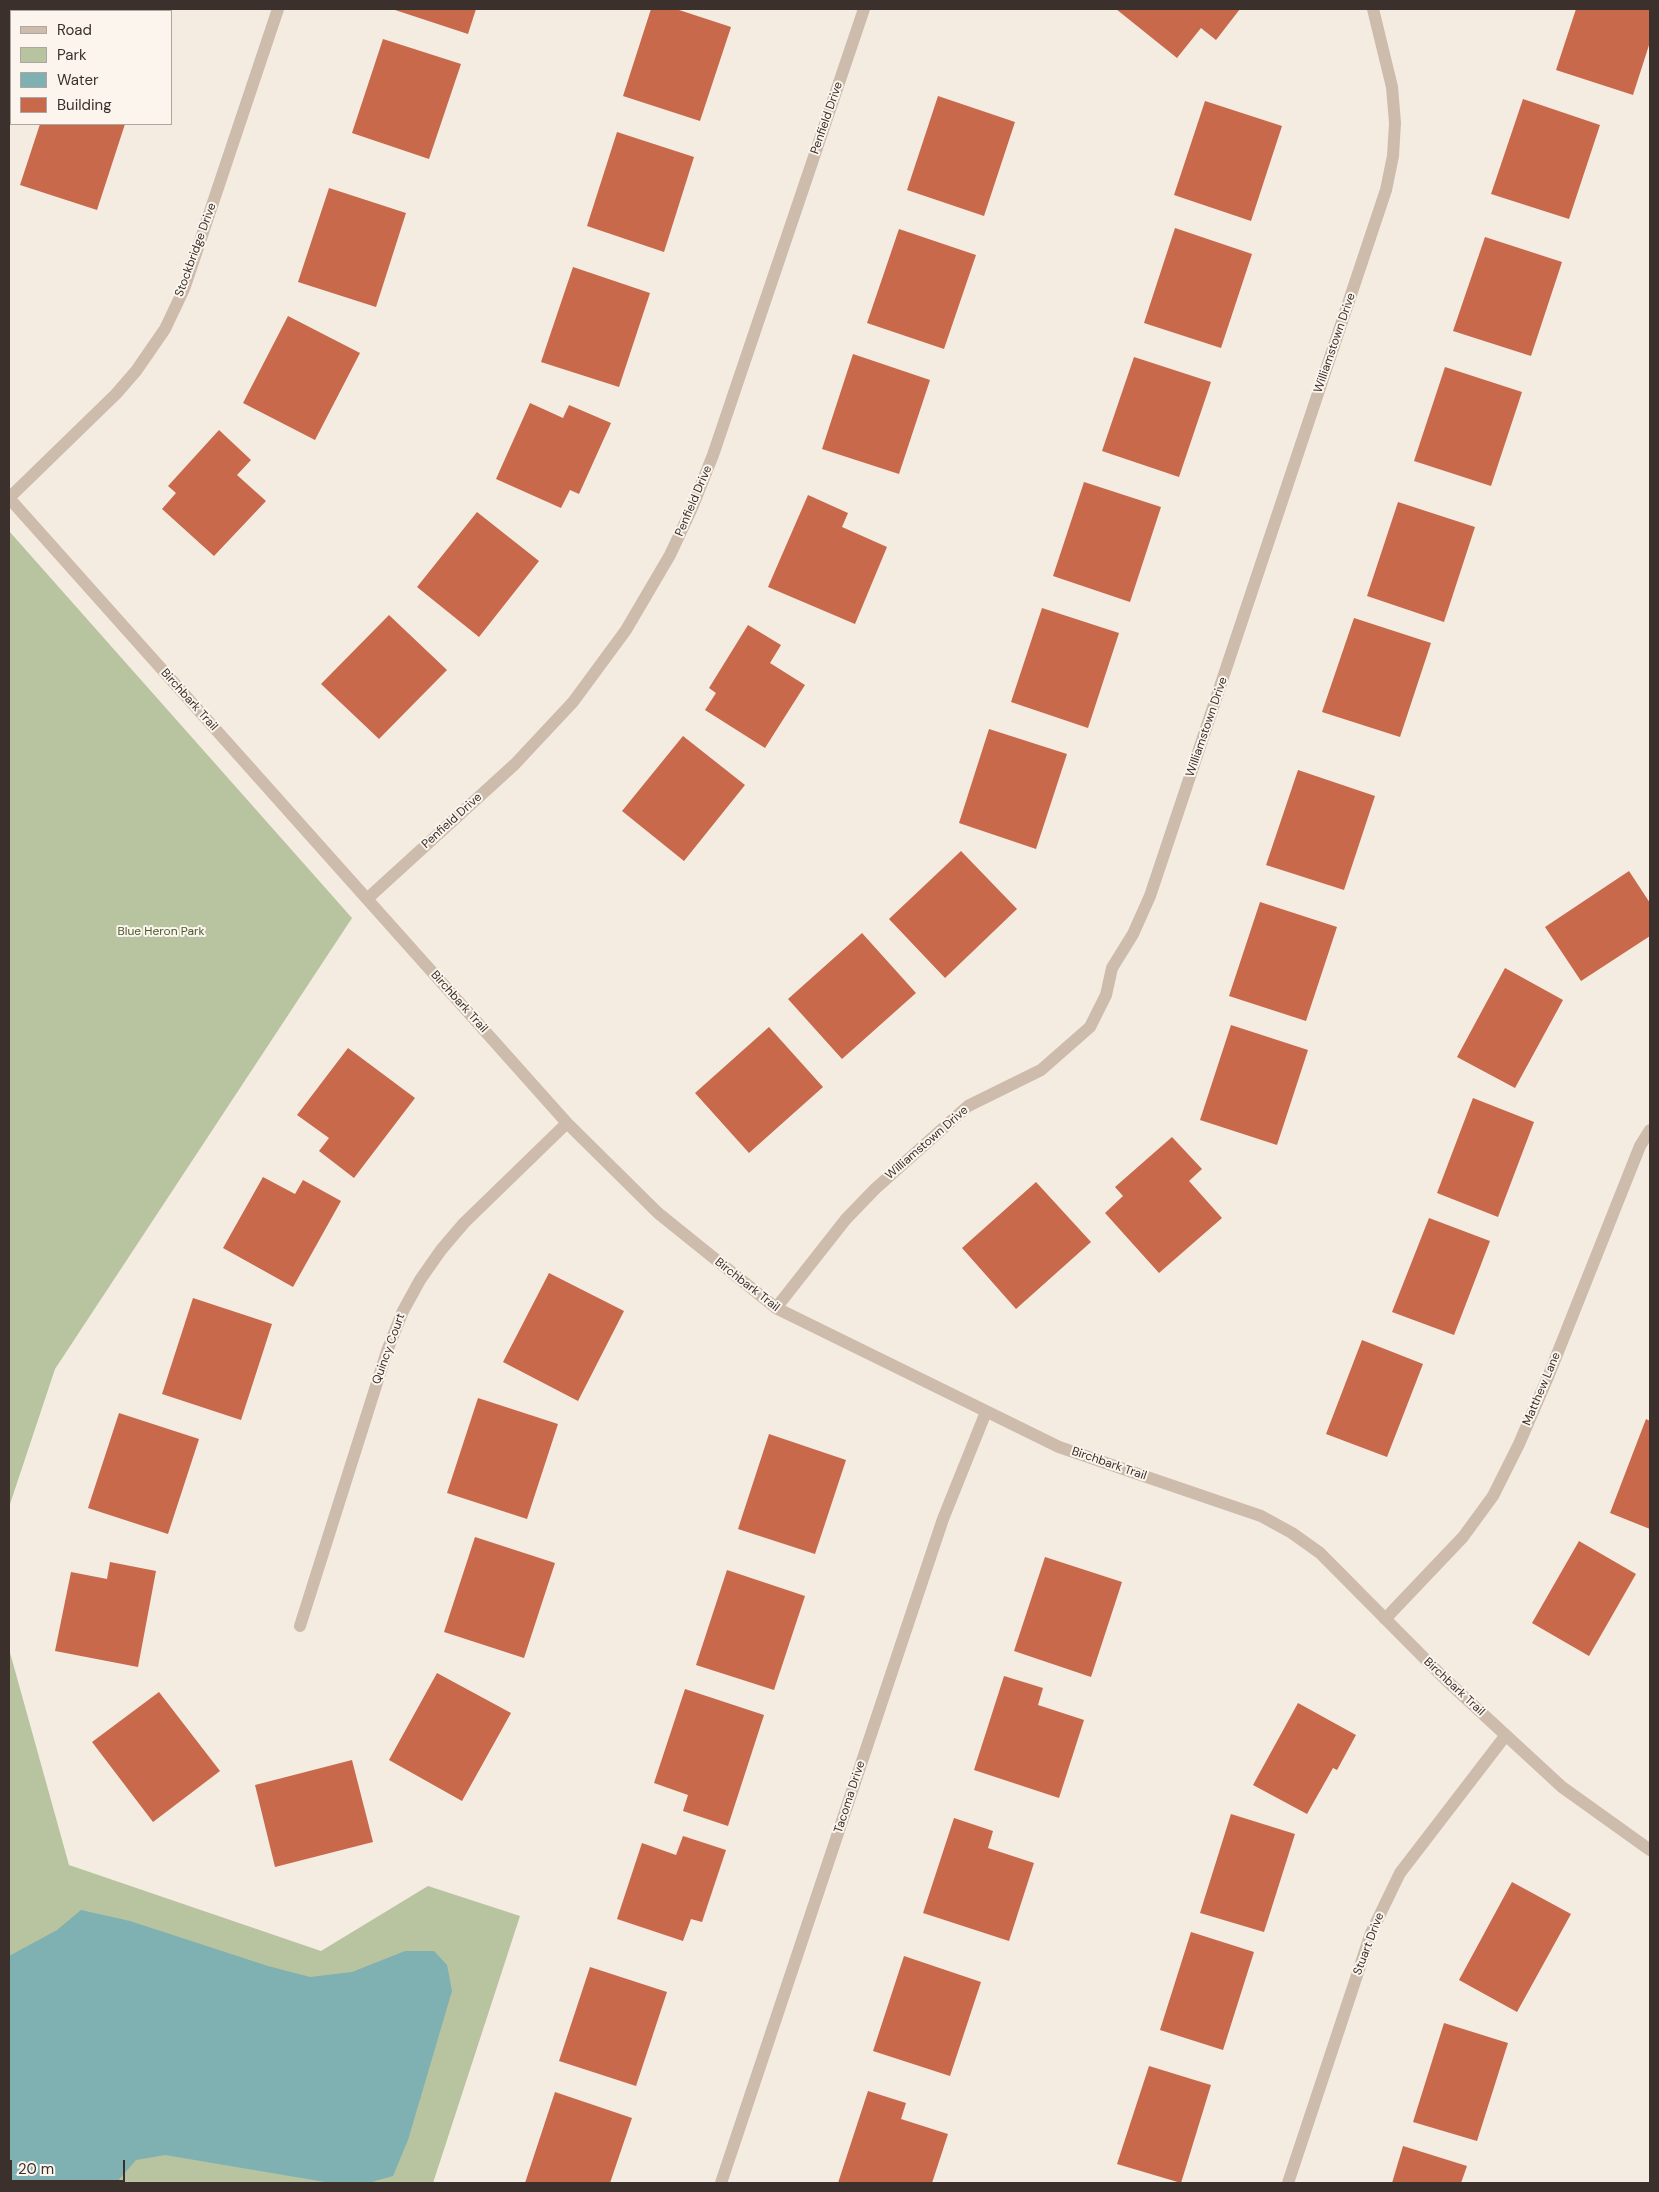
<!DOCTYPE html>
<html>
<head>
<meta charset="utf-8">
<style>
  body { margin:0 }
  #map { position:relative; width:1659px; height:2192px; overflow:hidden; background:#f4ebe1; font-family:"DM Sans",sans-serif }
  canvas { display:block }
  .frame { position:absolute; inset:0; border:10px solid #3b302b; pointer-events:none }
  .legend { position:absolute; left:10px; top:10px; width:162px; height:115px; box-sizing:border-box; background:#fbf5ee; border:1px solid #aea6a0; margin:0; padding:6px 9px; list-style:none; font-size:15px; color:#3b302b }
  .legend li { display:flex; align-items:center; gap:10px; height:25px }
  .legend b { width:25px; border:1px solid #aea6a0 }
  .scale { position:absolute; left:10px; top:2160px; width:115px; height:22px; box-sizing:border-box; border:2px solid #3b302b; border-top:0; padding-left:6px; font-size:15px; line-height:18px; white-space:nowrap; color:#3b302b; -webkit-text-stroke:4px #fbf5ee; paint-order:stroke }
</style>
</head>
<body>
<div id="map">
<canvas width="1659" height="2192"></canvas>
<div class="frame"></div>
<ul class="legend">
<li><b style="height:6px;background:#cdbbac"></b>Road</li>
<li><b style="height:14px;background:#b8c4a0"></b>Park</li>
<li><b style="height:14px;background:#7fb0b2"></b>Water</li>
<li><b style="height:14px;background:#c8694b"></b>Building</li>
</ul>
<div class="scale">20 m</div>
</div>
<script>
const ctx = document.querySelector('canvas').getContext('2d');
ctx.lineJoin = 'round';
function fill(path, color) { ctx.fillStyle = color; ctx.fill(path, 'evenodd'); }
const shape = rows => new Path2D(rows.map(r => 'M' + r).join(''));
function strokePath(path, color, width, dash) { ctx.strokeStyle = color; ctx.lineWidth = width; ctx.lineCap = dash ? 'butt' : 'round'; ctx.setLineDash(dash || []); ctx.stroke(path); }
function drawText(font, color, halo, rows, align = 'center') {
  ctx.font = font + ' "DM Sans",sans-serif'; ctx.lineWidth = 4; ctx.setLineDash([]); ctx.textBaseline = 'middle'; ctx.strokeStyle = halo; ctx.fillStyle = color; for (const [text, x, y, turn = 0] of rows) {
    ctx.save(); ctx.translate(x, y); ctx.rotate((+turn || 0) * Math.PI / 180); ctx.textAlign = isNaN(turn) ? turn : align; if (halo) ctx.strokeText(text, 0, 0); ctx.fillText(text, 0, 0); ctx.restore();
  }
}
fill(shape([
  [9,531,352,918,55,1369,9,1507],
  [9,1649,69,1865,321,1951,428,1886,520,1916,433,2183,9,2183]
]), '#b8c4a0');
fill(shape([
  [81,1910,130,1921,268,1966,310,1977,352,1972,405,1951,434,1951,447,1965,452,1991,408,2140,393,2176,368,2183,325,2182,165,2155,136,2160,116,2183,9,2183,9,1956,57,1930]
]), '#7fb0b2');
fill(shape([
  [69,9,154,9,153,11,68,11],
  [392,9,476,9,468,34],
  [651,9,676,9,731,27,700,121,623,96],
  [1116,9,1240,9,1216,40,1201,28,1177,58],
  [1576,9,1650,9,1650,42,1633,95,1556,70],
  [383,39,461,64,429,159,352,133],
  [938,96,1015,122,984,216,907,190],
  [1523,99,1600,125,1569,219,1491,194],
  [1205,101,1282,126,1251,221,1174,195],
  [40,124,125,124,97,210,20,185],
  [617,132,694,157,664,252,587,226],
  [329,188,406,213,376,307,298,282],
  [1175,228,1252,254,1221,348,1144,323],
  [899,229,976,255,944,349,867,323],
  [1485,237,1562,262,1531,356,1453,331],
  [573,267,650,293,619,387,541,362],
  [288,316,360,353,315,440,243,403],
  [853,354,930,380,899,474,822,449],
  [1134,357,1211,382,1179,477,1102,451],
  [1445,367,1522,392,1491,486,1414,461],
  [530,403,563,418,569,405,611,423,579,494,570,490,561,508,496,479],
  [219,430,251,460,237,475,266,501,214,556,162,509,176,493,168,486],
  [1084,482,1161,507,1130,602,1053,576],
  [808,495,848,513,842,527,887,547,855,624,768,587],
  [1398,502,1475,527,1444,622,1367,596],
  [477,512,539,561,479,637,417,587],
  [1042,608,1119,633,1088,728,1011,702],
  [389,615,447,670,379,739,321,684],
  [1354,618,1431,643,1400,737,1322,712],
  [748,625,781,645,770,663,805,685,765,748,705,710,716,693,709,688],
  [989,729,1067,754,1036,849,959,823],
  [683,736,745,785,684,861,622,811],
  [1298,770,1375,796,1344,890,1266,865],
  [961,851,1017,909,945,978,889,919],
  [1629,871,1650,903,1650,936,1581,981,1545,927],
  [1260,902,1337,927,1306,1021,1229,996],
  [862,933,916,993,842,1059,788,999],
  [1505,968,1563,1000,1515,1088,1457,1057],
  [1231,1025,1308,1050,1277,1145,1200,1120],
  [769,1027,823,1087,749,1153,695,1093],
  [348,1048,415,1098,354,1178,319,1151,329,1138,297,1115],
  [1473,1098,1534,1122,1498,1217,1437,1193],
  [1172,1137,1202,1169,1189,1181,1222,1218,1159,1273,1105,1213,1123,1196,1115,1187],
  [263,1177,295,1194,303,1180,341,1201,293,1287,223,1248],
  [1036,1182,1091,1242,1016,1309,962,1248],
  [1429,1218,1490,1241,1454,1335,1392,1312],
  [549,1273,624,1311,578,1401,503,1362],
  [193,1298,272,1324,241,1420,162,1394],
  [1362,1340,1423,1364,1387,1457,1326,1434],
  [478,1398,558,1424,527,1519,447,1493],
  [119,1413,199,1439,168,1534,88,1508],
  [1646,1419,1650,1421,1650,1529,1610,1513],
  [769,1434,846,1460,815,1554,738,1529],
  [475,1537,555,1563,524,1658,444,1632],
  [1579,1541,1636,1574,1589,1656,1532,1623],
  [1045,1557,1122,1582,1091,1677,1014,1651],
  [110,1562,156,1571,138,1667,55,1651,71,1572,107,1579],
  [727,1570,805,1596,774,1690,696,1665],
  [437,1673,511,1713,462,1801,389,1760],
  [1004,1676,1043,1688,1038,1705,1084,1720,1059,1798,974,1770],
  [685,1689,764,1715,728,1826,683,1811,688,1795,654,1783],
  [159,1692,220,1771,153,1822,92,1742],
  [1298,1703,1356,1735,1337,1770,1333,1768,1307,1814,1253,1785],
  [352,1760,373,1842,275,1867,255,1785],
  [1231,1814,1295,1834,1264,1932,1200,1913],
  [954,1818,993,1831,988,1848,1034,1863,1009,1941,923,1913],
  [683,1836,726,1850,702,1922,691,1919,683,1941,617,1919,642,1843,676,1855],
  [1512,1882,1571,1914,1517,2012,1459,1980],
  [1191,1932,1254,1952,1223,2050,1160,2030],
  [904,1956,981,1982,950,2076,873,2051],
  [590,1967,667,1992,636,2086,559,2061],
  [1444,2023,1508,2043,1477,2141,1413,2122],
  [1149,2066,1211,2085,1181,2183,1117,2164],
  [868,2091,906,2103,901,2119,948,2134,932,2183,838,2183],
  [555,2092,632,2118,610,2183,525,2183],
  [1403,2146,1467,2166,1461,2183,1392,2183]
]), '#c8694b');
strokePath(shape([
  [278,9,184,289,165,329,136,371,116,394,9,498,567,1123,658,1213,776,1308,1059,1447,1261,1516,1292,1533,1320,1553,1447,1681,1562,1787,1650,1850],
  [367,899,515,764,573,702,626,630,670,555,692,508,713,455,864,9],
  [776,1308,846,1219,875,1189,968,1106,1041,1070,1090,1027,1106,995,1112,968,1133,934,1150,896,1386,190,1393,156,1395,123,1392,87,1373,9],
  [1385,1619,1463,1537,1493,1496,1519,1444,1548,1377,1640,1146,1650,1130],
  [300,1626,387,1351,403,1311,420,1280,441,1250,464,1223,567,1123],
  [721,2183,943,1519,986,1412],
  [1288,2183,1371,1933,1400,1873,1506,1735]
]), '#cdbbac', 12);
drawText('12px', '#3b302b', '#fbf5ee', [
  ["Penfield Drive",827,118,-71],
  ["Stockbridge Drive",196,250,-70],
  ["Williamstown Drive",1335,343,-71],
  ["Penfield Drive",694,501,-67],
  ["Birchbark Trail",189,700,48],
  ["Williamstown Drive",1207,727,-71],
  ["Penfield Drive",452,821,-42],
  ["Birchbark Trail",459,1002,48],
  ["Williamstown Drive",927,1143,-41],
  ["Birchbark Trail",747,1285,38],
  ["Quincy Court",389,1349,-70],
  ["Matthew Lane",1542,1389,-67],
  ["Birchbark Trail",1109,1464,19],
  ["Birchbark Trail",1454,1687,43],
  ["Tacoma Drive",850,1797,-72],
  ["Stuart Drive",1369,1944,-69]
]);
drawText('12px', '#4a5a2e', '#fbf5ee', [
  ["Blue Heron Park",161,932]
]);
</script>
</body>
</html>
